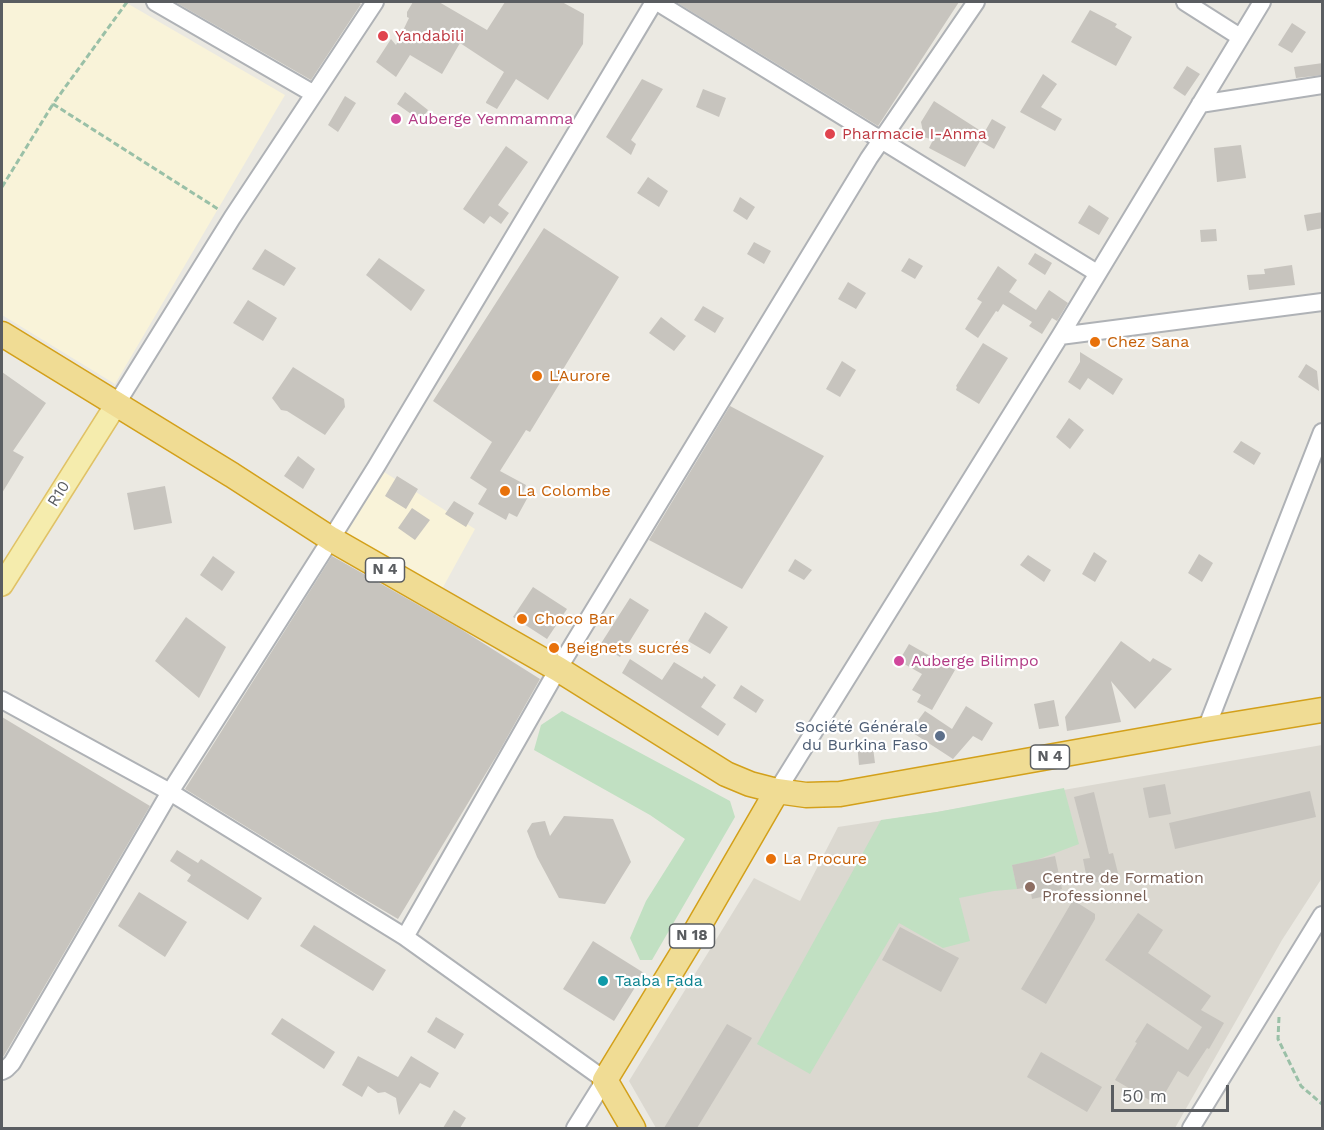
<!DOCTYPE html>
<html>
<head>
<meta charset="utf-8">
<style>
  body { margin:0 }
  #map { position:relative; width:1324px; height:1130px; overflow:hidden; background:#ebe9e2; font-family:"Work Sans",sans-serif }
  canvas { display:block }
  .frame { position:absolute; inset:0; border:3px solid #5a5d61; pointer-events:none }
  .scale { position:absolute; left:1111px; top:1085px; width:118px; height:27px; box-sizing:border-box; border:3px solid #5a5d61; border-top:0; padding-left:8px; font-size:18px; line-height:21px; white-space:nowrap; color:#5a5d61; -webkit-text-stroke:4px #fff; paint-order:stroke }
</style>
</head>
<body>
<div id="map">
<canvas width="1324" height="1130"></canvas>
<div class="frame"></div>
<div class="scale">50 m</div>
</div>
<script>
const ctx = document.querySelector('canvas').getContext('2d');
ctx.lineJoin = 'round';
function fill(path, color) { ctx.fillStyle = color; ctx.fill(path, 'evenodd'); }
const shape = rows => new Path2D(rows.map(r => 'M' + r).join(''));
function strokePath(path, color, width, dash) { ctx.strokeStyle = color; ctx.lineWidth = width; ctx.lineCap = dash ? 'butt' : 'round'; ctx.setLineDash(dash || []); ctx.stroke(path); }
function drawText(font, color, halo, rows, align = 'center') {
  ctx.font = font + ' "Work Sans",sans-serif'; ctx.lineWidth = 4.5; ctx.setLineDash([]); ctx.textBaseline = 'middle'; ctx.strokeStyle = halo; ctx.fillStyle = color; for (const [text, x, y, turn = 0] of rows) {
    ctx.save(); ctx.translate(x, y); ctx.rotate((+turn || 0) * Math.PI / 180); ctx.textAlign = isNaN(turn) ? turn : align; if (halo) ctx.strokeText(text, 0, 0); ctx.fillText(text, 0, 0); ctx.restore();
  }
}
fill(shape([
  [2,2,125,2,285,95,115,384,2,315],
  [376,467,475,529,436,600,331,539]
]), '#f9f3d9');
fill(shape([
  [1322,745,1322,878,1282,940,1175,1128,656,1128,629,1081,754,878,800,901,838,827,937,812]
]), '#dbd8d0');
fill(shape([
  [562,711,730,801,735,817,652,960,640,960,630,938,646,901,685,839,650,815,534,750,541,725],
  [1064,788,1079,844,1034,861,1012,865,1017,889,994,891,959,898,970,941,943,948,899,923,810,1074,757,1044,881,820,937,812]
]), '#c1e0c2');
fill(shape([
  [175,2,358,2,361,4,311,80],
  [413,2,439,2,487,30,505,2,562,2,584,14,583,44,548,100,516,79,497,109,486,103,486,102,504,72,460,43,442,74,410,55,396,77,376,62,391,39,396,45,409,18,407,17,407,12],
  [676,2,959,2,878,126],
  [1090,10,1117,24,1115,27,1132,37,1116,66,1071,42],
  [1292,23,1306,32,1292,53,1278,45],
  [1323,63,1323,75,1296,78,1294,67],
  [1187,66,1200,74,1185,96,1173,88],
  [1043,74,1057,84,1041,107,1062,119,1055,131,1020,112],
  [642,79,663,89,631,140,636,144,631,155,606,137],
  [703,89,726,98,719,117,696,107],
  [405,92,428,110,421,121,397,104],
  [345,96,356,103,338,132,328,125],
  [934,101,984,133,992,119,1006,127,994,149,980,141,965,167,929,148,933,140,924,137,921,122],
  [1241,145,1246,178,1217,182,1214,148],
  [506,146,528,162,498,205,509,213,501,224,490,216,484,224,463,209],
  [648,177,668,191,659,207,637,193],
  [740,197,755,207,747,220,733,211],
  [1089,205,1109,218,1099,235,1078,223],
  [1323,212,1323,228,1307,231,1304,215],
  [544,228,619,277,559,376,563,378,530,432,526,430,500,471,526,485,523,492,529,495,517,517,509,513,506,520,478,504,487,489,470,478,492,442,433,401],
  [1216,229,1217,241,1201,242,1200,230],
  [754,242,771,251,764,264,747,254],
  [265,249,296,268,284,286,252,269],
  [1035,253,1052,263,1045,275,1028,264],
  [379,258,425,290,411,311,366,275],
  [909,258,923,266,915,279,901,271],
  [1292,265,1295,285,1249,290,1247,275,1265,274,1264,269],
  [998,266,1017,280,1009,292,1036,310,1049,290,1068,303,1057,321,1052,318,1042,334,1029,326,1032,322,1003,304,998,312,996,311,978,338,965,329,982,302,977,299],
  [848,282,866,293,856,309,838,299],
  [248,300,277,318,263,341,233,323],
  [703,306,724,318,715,333,694,320],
  [661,317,686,336,674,351,649,333],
  [983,343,1008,358,979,404,956,390,957,387,956,386],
  [1080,352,1123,379,1113,395,1088,378,1080,390,1068,382,1080,362],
  [842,361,856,370,840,397,826,389],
  [1306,364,1317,371,1319,391,1298,377],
  [293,367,344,399,345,407,325,435,287,411,281,410,272,398],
  [2,372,46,403,13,451,24,457,2,493],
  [730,406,824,456,742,589,649,540],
  [1069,418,1084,430,1070,449,1056,437],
  [1241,441,1261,453,1254,465,1233,452],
  [298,456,315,469,303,489,284,476],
  [397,476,418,489,406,509,385,496],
  [165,486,172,523,134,530,127,493],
  [454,501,474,513,466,527,445,514],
  [412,508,430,520,415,540,398,528],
  [1094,552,1107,561,1095,582,1082,574],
  [1199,554,1213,563,1202,582,1188,573],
  [1028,555,1051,570,1044,582,1020,565],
  [213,556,235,572,222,591,200,575],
  [332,556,459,628,540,679,500,750,398,919,354,893,185,789],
  [795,559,812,570,804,580,788,571],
  [533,587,567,609,547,639,513,617],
  [630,598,649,610,620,657,600,645],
  [705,612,728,627,710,654,688,641],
  [186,617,226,647,199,698,155,661],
  [1121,641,1150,662,1153,658,1172,669,1135,709,1111,681,1121,722,1067,731,1065,717],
  [909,644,955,670,932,710,917,702,921,695,912,690,922,674,899,661],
  [630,659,662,680,674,662,702,679,704,676,716,685,701,707,726,724,718,736,622,673],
  [741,685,764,700,756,713,733,698],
  [1054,700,1059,726,1039,729,1034,704],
  [966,706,993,723,982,741,973,736,953,759,910,731,925,711,952,729],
  [2,717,150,806,2,1059],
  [872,740,875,763,859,765,857,742],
  [1165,784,1171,814,1149,818,1143,788],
  [1310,791,1316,817,1175,849,1169,823],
  [1094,792,1109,854,1113,853,1119,877,1088,884,1083,859,1090,858,1074,797],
  [564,816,613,819,631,862,605,904,559,898,537,857,527,831,532,823,545,821,550,836],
  [177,850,198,863,201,859,262,898,248,920,187,881,191,875,170,861],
  [1055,856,1062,889,1056,891,1060,893,1032,899,1030,887,1017,889,1012,865],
  [139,892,187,922,165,957,118,926],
  [1073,900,1095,914,1095,919,1046,1004,1021,989],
  [1138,913,1163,930,1148,953,1211,996,1201,1010,1224,1023,1209,1049,1207,1048,1188,1077,1178,1071,1158,1105,1115,1080,1137,1043,1135,1042,1147,1023,1188,1050,1202,1027,1105,960],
  [314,925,386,970,373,991,300,946],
  [900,927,959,958,941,992,882,960],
  [593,941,644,973,614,1021,563,989],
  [436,1017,464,1034,455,1049,427,1032],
  [282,1018,335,1052,324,1069,271,1034],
  [727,1024,752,1038,697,1128,664,1128],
  [1041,1052,1102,1087,1087,1112,1027,1077],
  [358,1056,398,1077,411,1056,439,1073,430,1088,420,1083,399,1115,396,1098,385,1092,378,1093,368,1086,362,1097,342,1085],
  [454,1110,466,1118,460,1128,443,1128]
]), '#c7c4be');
const minor = shape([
  [155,2,314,94],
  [657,2,1097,273],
  [1185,2,1240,37],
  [1200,104,1322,85],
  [1060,336,1322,302],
  [117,403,232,218,375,2],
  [2,700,170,792,405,937,605,1080,575,1128],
  [1206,729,1322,432],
  [777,791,1060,336,1262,2],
  [405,937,558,669,869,158,976,2],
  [2,1071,6,1069,12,1063,170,792,331,539,376,467,654,2],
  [1191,1128,1322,915]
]);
const major = shape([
  [2,585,117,403]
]);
const highway = shape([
  [2,334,232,475,331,539,558,669,726,774,750,784,777,791,806,795,840,794,1206,729,1322,710],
  [633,1128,605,1080,696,931,777,791]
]);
strokePath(minor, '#afb2b6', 20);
strokePath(major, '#e0c266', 24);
strokePath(highway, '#d3a01a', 27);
strokePath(shape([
  [127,2,53,104,218,209],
  [2,187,53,104],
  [1279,1017,1278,1039,1301,1086,1322,1104]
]), '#9ac0a7', 3, [6, 3]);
strokePath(minor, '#fff', 16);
strokePath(major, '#f5ecad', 21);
strokePath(highway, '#f0dc94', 24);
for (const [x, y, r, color] of [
  [383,36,6,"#e0444e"],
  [396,119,6,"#d1479c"],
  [830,134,6,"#e0444e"],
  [1095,342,6,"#e8710a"],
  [537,376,6,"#e8710a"],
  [505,491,6,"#e8710a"],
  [522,619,6,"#e8710a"],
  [554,648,6,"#e8710a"],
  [899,661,6,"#d1479c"],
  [940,736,6,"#5c6f8a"],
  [771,859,6,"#e8710a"],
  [1030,887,6,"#8d6e63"],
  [603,981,6,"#0f9aa8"]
]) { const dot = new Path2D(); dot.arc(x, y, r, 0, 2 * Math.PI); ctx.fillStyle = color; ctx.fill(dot); strokePath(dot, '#fff', 2); }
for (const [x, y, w] of [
  [385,570,39],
  [1050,757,39],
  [692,936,45]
]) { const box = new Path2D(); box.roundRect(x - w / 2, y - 12, w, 24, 4.5); ctx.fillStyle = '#fff'; ctx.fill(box); strokePath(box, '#5a5d61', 1.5); }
drawText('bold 15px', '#5a5d61', null, [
  ["N 4",385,570],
  ["N 4",1050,757],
  ["N 18",692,936]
]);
drawText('16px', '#be3a42', '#fff', [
  ["Yandabili",395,36],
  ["Pharmacie I-Anma",842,134]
], 'left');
drawText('16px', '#b23c85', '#fff', [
  ["Auberge Yemmamma",408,119],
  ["Auberge Bilimpo",911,661]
], 'left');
drawText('16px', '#c56008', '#fff', [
  ["Chez Sana",1107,342],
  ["L'Aurore",549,376],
  ["La Colombe",517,491],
  ["Choco Bar",534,619],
  ["Beignets sucrés",566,648],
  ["La Procure",783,859]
], 'left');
drawText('16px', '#5a5d61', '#fff', [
  ["R10",59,494,-58]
]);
drawText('16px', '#4e5e75', '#fff', [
  ["Société Générale",928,727],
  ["du Burkina Faso",928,745]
], 'right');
drawText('16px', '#785e54', '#fff', [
  ["Centre de Formation",1042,878],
  ["Professionnel",1042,896]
], 'left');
drawText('16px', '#0d838f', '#fff', [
  ["Taaba Fada",615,981]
], 'left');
</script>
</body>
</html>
